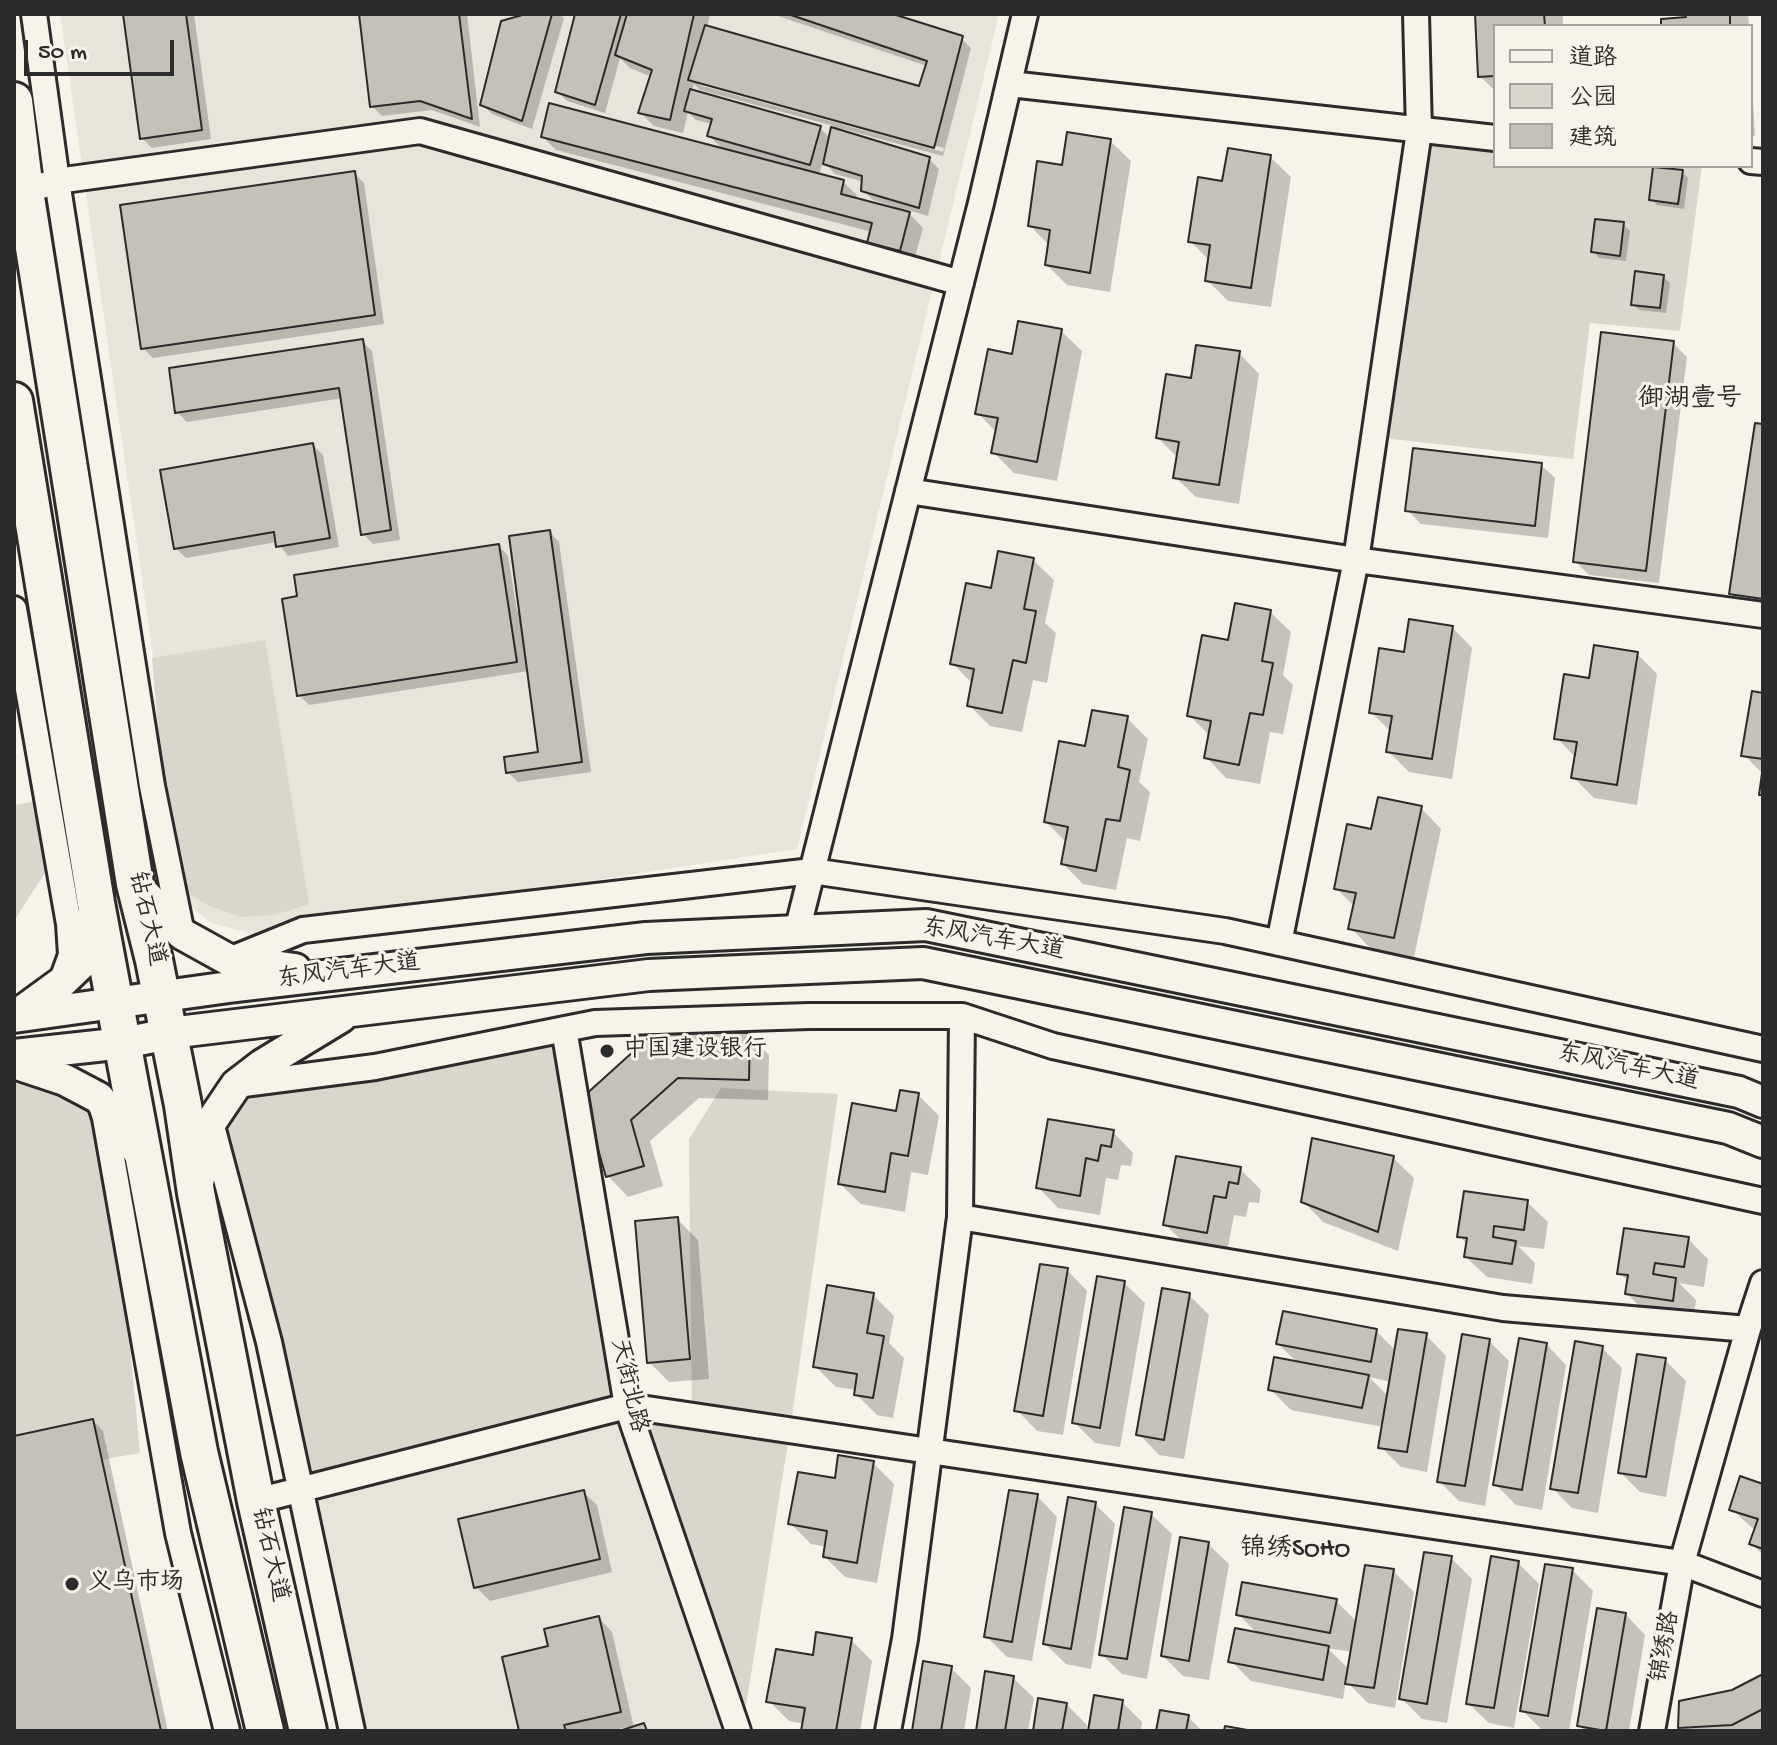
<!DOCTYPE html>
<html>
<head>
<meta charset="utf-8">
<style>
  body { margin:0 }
  #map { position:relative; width:1777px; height:1745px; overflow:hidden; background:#f7f3e8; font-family:"Gochi Hand","LXGW WenKai TC",sans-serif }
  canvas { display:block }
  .frame { position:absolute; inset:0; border:16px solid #2b2b2b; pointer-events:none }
  .legend { position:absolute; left:1493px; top:24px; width:260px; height:144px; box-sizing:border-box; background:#f7f3e8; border:2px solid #a5a39c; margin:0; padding:10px 14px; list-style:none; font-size:24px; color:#2b2b2b }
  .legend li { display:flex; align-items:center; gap:16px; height:40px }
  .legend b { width:40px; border:2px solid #a5a39c }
  .scale { position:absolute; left:24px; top:40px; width:150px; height:36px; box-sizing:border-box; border:4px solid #2b2b2b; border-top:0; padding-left:10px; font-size:24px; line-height:28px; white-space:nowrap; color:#2b2b2b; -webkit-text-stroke:6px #f7f3e8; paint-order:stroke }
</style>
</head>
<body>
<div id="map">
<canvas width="1777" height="1745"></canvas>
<div class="frame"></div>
<ul class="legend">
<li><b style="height:10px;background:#f7f3e8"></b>道路</li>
<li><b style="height:22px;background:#dad6cc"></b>公园</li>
<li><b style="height:22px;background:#c4c1b9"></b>建筑</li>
</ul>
<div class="scale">50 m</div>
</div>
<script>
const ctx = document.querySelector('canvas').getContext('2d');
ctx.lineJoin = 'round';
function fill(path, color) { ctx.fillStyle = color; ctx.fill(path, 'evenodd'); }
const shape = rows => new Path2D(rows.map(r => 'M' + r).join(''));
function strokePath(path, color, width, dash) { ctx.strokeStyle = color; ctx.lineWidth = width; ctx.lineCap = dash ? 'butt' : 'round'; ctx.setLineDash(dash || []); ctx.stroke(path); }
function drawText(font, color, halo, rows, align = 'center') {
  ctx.font = font + ' "Gochi Hand","LXGW WenKai TC",sans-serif'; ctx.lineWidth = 6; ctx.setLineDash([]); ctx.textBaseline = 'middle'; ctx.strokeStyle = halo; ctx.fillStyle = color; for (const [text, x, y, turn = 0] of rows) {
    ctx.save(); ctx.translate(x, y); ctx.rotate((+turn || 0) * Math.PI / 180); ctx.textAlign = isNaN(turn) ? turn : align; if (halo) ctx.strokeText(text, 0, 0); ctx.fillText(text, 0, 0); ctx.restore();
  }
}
fill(shape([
  [60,14,999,14,797,849,252,933,211,923,185,901,150,634],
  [627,1406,738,1731,352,1731,302,1489]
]), '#e8e4da');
fill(shape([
  [1419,131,1495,138,1495,166,1702,166,1680,331,1590,323,1573,459,1374,437],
  [265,640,309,904,275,915,241,917,209,906,171,882,152,658],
  [47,799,57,854,14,921,14,805],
  [564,1029,627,1406,692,1415,689,1139,721,1088,838,1094,790,1430,742,1731,627,1406,302,1489,211,1122,236,1085],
  [14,1077,99,1098,111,1149,140,1453,94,1461,14,1436]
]), '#dad6cc');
fill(shape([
  [125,14,194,14,211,139,152,148,142,138],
  [361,14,467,14,480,127,432,110,382,116,372,106],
  [534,14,559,14,564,18,532,129,492,114,482,104],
  [577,14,710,14,707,28,920,89,927,66,772,14,887,14,961,38,971,48,943,156,843,129,842,132,929,159,939,169,928,216,905,209,923,228,913,264,883,256,869,242,872,232,556,150,543,137,725,151,709,136,712,124,696,120,688,112,683,133,654,126,641,113,652,77,630,68,620,58,605,113,567,101,557,91],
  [699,81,944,148,943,152,699,85],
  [694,84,700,90,834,126,831,139,820,128,692,92],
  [823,161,835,174,864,182,863,190,873,200,893,206,892,210,856,200,857,195,843,182,819,175],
  [1477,14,1563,14,1563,26,1495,26,1495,91,1480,76],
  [1687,14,1748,14,1749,26,1663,26,1688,19],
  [1751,65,1755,136,1751,136],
  [1110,141,1131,161,1110,292,1067,285,1047,265,1050,246,1030,226,1064,168],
  [1270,157,1291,177,1271,307,1228,301,1207,280,1210,261,1190,241,1224,183],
  [1682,172,1688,178,1684,209,1657,205,1651,199],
  [354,173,364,183,384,324,153,358,143,348],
  [1623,224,1630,231,1626,261,1599,258,1593,251],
  [1663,277,1670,283,1666,313,1639,310,1633,304],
  [1061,331,1082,351,1057,481,1014,473,994,453,997,433,978,413,1014,356],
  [362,341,372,351,400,540,373,544,363,534,343,398,187,422,177,412],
  [1673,343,1687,357,1659,583,1589,575,1575,561],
  [1239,353,1259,374,1239,504,1196,497,1175,477,1178,458,1158,438,1192,380],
  [1763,426,1763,616,1752,614,1732,594],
  [313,445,323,455,339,547,288,556,277,542,186,558,176,548],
  [1541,465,1555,478,1548,538,1421,524,1407,510],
  [550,532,559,542,591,772,518,782,508,772,540,754,529,671,309,705,299,695,499,546,508,556,517,611,521,610],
  [1033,560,1054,580,1045,623,1056,633,1047,683,1033,680,1022,732,990,726,969,705,973,684,952,663,992,590],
  [1270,612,1291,632,1283,675,1293,685,1283,734,1270,732,1260,784,1226,778,1206,757,1210,736,1189,715,1229,642],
  [1452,627,1472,648,1452,779,1409,772,1388,751,1391,732,1371,712,1405,654],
  [1637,654,1657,674,1637,805,1594,798,1573,777,1576,758,1557,738,1591,680],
  [1763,695,1763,774,1744,755],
  [1127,718,1148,739,1139,782,1150,792,1140,841,1127,838,1116,890,1083,884,1063,864,1067,843,1046,822,1086,749],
  [1421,808,1441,829,1414,957,1371,949,1351,928,1355,907,1336,888,1373,832],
  [749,1035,769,1055,768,1100,699,1098,650,1141,663,1186,628,1197,608,1176,585,1098],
  [918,1095,939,1116,928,1175,911,1172,905,1212,861,1204,840,1184,898,1113],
  [1113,1132,1133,1153,1131,1166,1121,1165,1118,1180,1106,1178,1100,1215,1058,1208,1038,1187],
  [1393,1158,1414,1178,1398,1251,1323,1222,1303,1201],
  [1240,1169,1261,1190,1259,1203,1249,1202,1246,1217,1234,1215,1227,1252,1186,1245,1165,1224],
  [1527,1202,1548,1222,1544,1249,1518,1246,1535,1263,1532,1284,1487,1277,1466,1257,1468,1245,1459,1236],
  [677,1219,698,1240,709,1379,669,1382,649,1362],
  [1688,1239,1708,1259,1704,1287,1679,1283,1696,1300,1693,1321,1648,1314,1627,1294,1629,1282,1620,1273],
  [1067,1270,1087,1291,1063,1435,1037,1431,1017,1410],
  [1124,1283,1145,1303,1120,1447,1095,1443,1075,1423],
  [873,1295,894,1316,889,1343,904,1358,893,1418,877,1415,856,1394,857,1390,836,1387,815,1366],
  [1189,1295,1209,1315,1184,1459,1159,1455,1139,1434],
  [1376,1331,1396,1351,1426,1335,1446,1356,1427,1472,1401,1467,1381,1447,1384,1427,1291,1410,1270,1389,1298,1363,1278,1344],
  [1369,1377,1391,1382,1389,1397],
  [1489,1341,1509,1361,1485,1506,1459,1501,1439,1481],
  [1546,1344,1566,1365,1542,1510,1516,1505,1496,1485],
  [1602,1348,1622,1368,1598,1513,1572,1508,1552,1488],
  [1665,1360,1686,1381,1666,1497,1640,1492,1620,1472],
  [93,1421,103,1431,168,1731,14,1731,14,1438],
  [873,1463,894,1484,877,1583,845,1577,825,1557,827,1547,811,1544,791,1524,836,1480],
  [1763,1487,1763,1555,1752,1544,1756,1531,1731,1509],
  [583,1492,597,1505,612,1572,490,1601,476,1587],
  [1037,1496,1057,1517,1032,1661,1007,1657,986,1636],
  [1095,1504,1115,1524,1091,1669,1066,1664,1045,1644],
  [1151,1514,1172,1534,1147,1679,1122,1674,1101,1654],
  [1208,1544,1229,1564,1209,1680,1183,1676,1163,1656],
  [1451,1558,1472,1579,1447,1723,1422,1719,1401,1698],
  [1518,1563,1539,1584,1514,1728,1489,1723,1468,1703],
  [1572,1570,1593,1591,1569,1731,1543,1731,1522,1710],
  [1393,1571,1414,1592,1395,1708,1368,1703,1346,1681,1343,1699,1251,1681,1231,1661,1259,1635,1238,1614,1336,1601,1358,1623],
  [1327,1648,1353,1652,1350,1670],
  [1625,1614,1645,1635,1629,1731,1585,1731,1580,1726],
  [599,1618,612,1632,634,1728,643,1725,649,1731,626,1731,633,1729,632,1726,609,1731,521,1731,550,1648],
  [851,1640,872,1661,860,1731,803,1731,805,1724,789,1721,769,1701,814,1657],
  [951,1668,971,1688,964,1731,914,1731],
  [1763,1677,1763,1729,1684,1731,1680,1727,1733,1692],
  [1013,1678,1034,1698,1028,1731,978,1731],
  [1122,1702,1142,1722,1141,1731,1090,1731],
  [1066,1704,1087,1725,1086,1731,1035,1731],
  [1188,1717,1202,1731,1158,1731]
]), '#0003');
const building = shape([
  [123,14,186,14,202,130,140,139,123,14],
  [359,14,459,14,472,119,420,101,370,107,359,14],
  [526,14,552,14,522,121,480,105,501,21,526,14],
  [575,14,621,14,595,105,555,92,575,14],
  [627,14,694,14,670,120,638,113,652,70,615,55,627,14],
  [788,14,893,14,963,36,934,148,688,80,705,25,919,86,927,61,788,14],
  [1475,14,1544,14,1545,26,1495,26,1495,76,1478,77,1475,14],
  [1685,14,1730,14,1730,26,1661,26,1661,19,1686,17,1685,14],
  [690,89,821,126,810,165,707,136,712,119,684,111,690,89],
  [549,103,844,180,841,194,910,212,900,251,867,243,872,223,541,137,549,103],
  [831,127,930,157,919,208,861,191,862,176,823,164,831,127],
  [1067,132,1111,139,1090,273,1045,265,1050,230,1028,226,1037,161,1062,165,1067,132],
  [1228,148,1271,155,1251,288,1205,281,1210,245,1188,242,1198,177,1222,181,1228,148],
  [1653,167,1683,170,1678,204,1649,200,1653,167],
  [355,171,375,315,141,349,120,205,355,171],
  [1595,219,1624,222,1620,256,1591,252,1595,219],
  [1635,271,1664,275,1660,308,1631,305,1635,271],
  [1018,321,1062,329,1037,462,991,453,998,418,975,414,988,349,1012,354,1018,321],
  [1601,332,1674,341,1646,571,1573,562,1601,332],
  [363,339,391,530,361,535,339,388,175,413,169,368,363,339],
  [1196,345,1240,351,1219,485,1173,478,1179,442,1156,438,1166,374,1191,378,1196,345],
  [1755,423,1763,424,1763,599,1729,594,1755,423],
  [313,443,330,538,276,547,274,532,174,549,160,470,313,443],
  [1413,448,1542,463,1535,526,1405,511,1413,448],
  [550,530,582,762,506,773,504,757,538,752,509,536,550,530],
  [499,544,517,662,297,696,282,599,297,596,294,575,499,544],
  [998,551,1034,558,1024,609,1036,611,1026,663,1013,660,1002,713,967,706,974,669,950,664,966,583,991,588,998,551],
  [1235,603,1271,610,1262,661,1273,663,1263,715,1250,713,1239,765,1204,758,1211,721,1187,716,1202,635,1228,640,1235,603],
  [1409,619,1453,626,1432,759,1386,752,1392,716,1369,713,1379,648,1404,652,1409,619],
  [1594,645,1638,652,1617,785,1571,778,1577,742,1554,739,1564,674,1589,678,1594,645],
  [1752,691,1763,693,1763,759,1741,756,1752,691],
  [1092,710,1128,716,1118,767,1130,770,1120,821,1106,819,1096,871,1061,864,1068,827,1044,822,1059,741,1085,746,1092,710],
  [1763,766,1763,795,1759,795,1763,766],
  [1378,797,1422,806,1394,938,1348,929,1356,893,1334,889,1347,824,1371,829,1378,797],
  [656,1031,750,1033,749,1080,678,1078,631,1120,644,1166,606,1177,583,1097,656,1031],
  [900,1090,919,1093,908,1156,891,1153,885,1192,838,1184,852,1103,896,1111,900,1090],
  [1048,1119,1114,1130,1111,1147,1101,1145,1098,1161,1086,1158,1080,1196,1036,1188,1048,1119],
  [1312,1138,1394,1156,1378,1232,1301,1202,1312,1138],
  [1176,1156,1241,1167,1238,1184,1229,1182,1226,1198,1214,1196,1207,1233,1163,1225,1176,1156],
  [1464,1191,1528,1200,1524,1230,1494,1226,1493,1237,1516,1241,1512,1264,1464,1257,1467,1238,1457,1237,1464,1191],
  [678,1217,690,1359,647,1363,635,1221,678,1217],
  [1624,1228,1689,1237,1684,1267,1655,1263,1653,1274,1676,1278,1673,1301,1625,1294,1628,1275,1617,1274,1624,1228],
  [1040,1264,1068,1268,1043,1416,1014,1411,1040,1264],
  [1097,1276,1125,1281,1100,1428,1072,1423,1097,1276],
  [827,1285,874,1293,867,1333,884,1336,873,1398,854,1395,857,1374,813,1367,827,1285],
  [1162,1288,1190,1293,1164,1440,1136,1435,1162,1288],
  [1283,1311,1377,1329,1371,1362,1276,1344,1283,1311],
  [1398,1329,1427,1333,1407,1452,1378,1448,1398,1329],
  [1462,1334,1490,1339,1465,1486,1437,1482,1462,1334],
  [1519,1338,1547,1343,1522,1490,1493,1485,1519,1338],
  [1575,1341,1603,1346,1578,1493,1550,1489,1575,1341],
  [1637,1354,1666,1358,1646,1477,1618,1473,1637,1354],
  [1274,1357,1369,1375,1362,1408,1268,1390,1274,1357],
  [93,1419,161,1731,14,1731,14,1436,93,1419],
  [838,1455,874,1461,857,1563,823,1557,827,1531,788,1524,798,1472,835,1478,838,1455],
  [1740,1476,1763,1484,1763,1549,1749,1544,1758,1519,1729,1510,1740,1476],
  [584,1490,600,1559,474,1588,458,1519,584,1490],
  [1009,1490,1038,1494,1012,1642,984,1637,1009,1490],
  [1068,1497,1096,1502,1071,1649,1043,1644,1068,1497],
  [1124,1507,1152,1512,1127,1659,1099,1655,1124,1507],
  [1180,1537,1209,1542,1189,1661,1161,1656,1180,1537],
  [1424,1552,1452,1556,1427,1704,1399,1699,1424,1552],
  [1491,1556,1519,1561,1494,1708,1466,1704,1491,1556],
  [1545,1564,1573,1568,1548,1716,1520,1711,1545,1564],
  [1365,1565,1394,1569,1374,1688,1345,1684,1365,1565],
  [1242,1582,1337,1599,1330,1633,1236,1615,1242,1582],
  [1597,1608,1626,1613,1606,1731,1577,1726,1597,1608],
  [599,1616,621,1712,564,1725,566,1731,519,1731,502,1657,548,1646,544,1629,599,1616],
  [1235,1628,1329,1646,1323,1680,1228,1662,1235,1628],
  [816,1632,852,1638,836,1731,801,1731,805,1708,766,1702,776,1649,813,1655,816,1632],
  [923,1661,952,1666,941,1731,912,1731,923,1661],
  [985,1671,1014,1676,1005,1731,976,1731,985,1671],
  [1763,1674,1763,1709,1732,1725,1678,1728,1679,1701,1732,1690,1763,1674],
  [1094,1695,1123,1700,1118,1731,1088,1731,1094,1695],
  [1038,1698,1067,1703,1062,1731,1033,1731,1038,1698],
  [1160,1710,1189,1715,1186,1731,1156,1731,1160,1710],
  [644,1723,647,1731,619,1731,644,1723],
  [1225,1726,1253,1731,1224,1731,1225,1726]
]);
fill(building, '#c4c1b9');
strokePath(building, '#2b2b2b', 2);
const minor = shape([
  [34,14,57,181,152,786,182,934],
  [1010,84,1495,138],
  [1751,161,1763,162],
  [25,191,57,181,420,131,961,283],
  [908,491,1356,560,1763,615],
  [14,609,69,924,71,955,62,980],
  [797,931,981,203,1025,14],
  [1279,943,1356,560,1419,131,1416,14],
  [229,960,303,930,812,871,1225,931,1763,1049],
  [564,1029,627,1406,738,1731],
  [236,1085,375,1067,595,1023,809,1016,962,1016,1053,1046,1763,1201],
  [101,1105,105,1118,178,1533,227,1731],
  [211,1122,269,1342,352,1731],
  [960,1217,1503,1308,1748,1329,1682,1563,1652,1731],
  [1748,1329,1763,1283],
  [256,1501,627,1406,1682,1563,1763,1594],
  [888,1731,905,1639,960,1217,962,1016]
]);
const major = shape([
  [135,884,182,934,229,960,295,969],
  [17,1015,61,983,83,962,95,909],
  [14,1017,229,987,646,938,926,925,1739,1092,1763,1102],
  [14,1055,124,1043,178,1032,649,975,923,963,1728,1128,1763,1142],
  [14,1063,65,1080,99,1098,143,1158],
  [198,1183,211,1122,236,1085,262,1065,341,1017]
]);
const highway = shape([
  [14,101,25,191,135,884,154,960,183,1105,196,1193,256,1501,308,1731],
  [14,401,96,903,199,1452,265,1731]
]);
strokePath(minor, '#2b2b2b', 30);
strokePath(major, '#2b2b2b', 36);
strokePath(highway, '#2b2b2b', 42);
strokePath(minor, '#f7f3e8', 24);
strokePath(major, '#f7f3e8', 30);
strokePath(highway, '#f7f3e8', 36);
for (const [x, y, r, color] of [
  [607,1051,8,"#2b2b2b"],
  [72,1584,8,"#2b2b2b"]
]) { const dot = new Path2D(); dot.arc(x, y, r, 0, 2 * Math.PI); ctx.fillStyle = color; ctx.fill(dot); strokePath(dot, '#f7f3e8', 3); }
drawText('24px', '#2b2b2b', '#f7f3e8', [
  ["钻石大道",145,919,77],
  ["东风汽车大道",993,941,10],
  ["东风汽车大道",349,973,-7],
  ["东风汽车大道",1628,1069,12],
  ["天街北路",627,1386,77],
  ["钻石大道",268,1555,77],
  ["锦绣路",1667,1647,-80]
]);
drawText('24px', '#2b2b2b', '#f7f3e8', [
  ["中国建设银行",623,1051],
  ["义乌市场",88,1584]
], 'left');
drawText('26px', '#2b2b2b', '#f7f3e8', [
  ["御湖壹号",1690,401],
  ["锦绣SOHO",1295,1551]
]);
</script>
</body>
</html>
